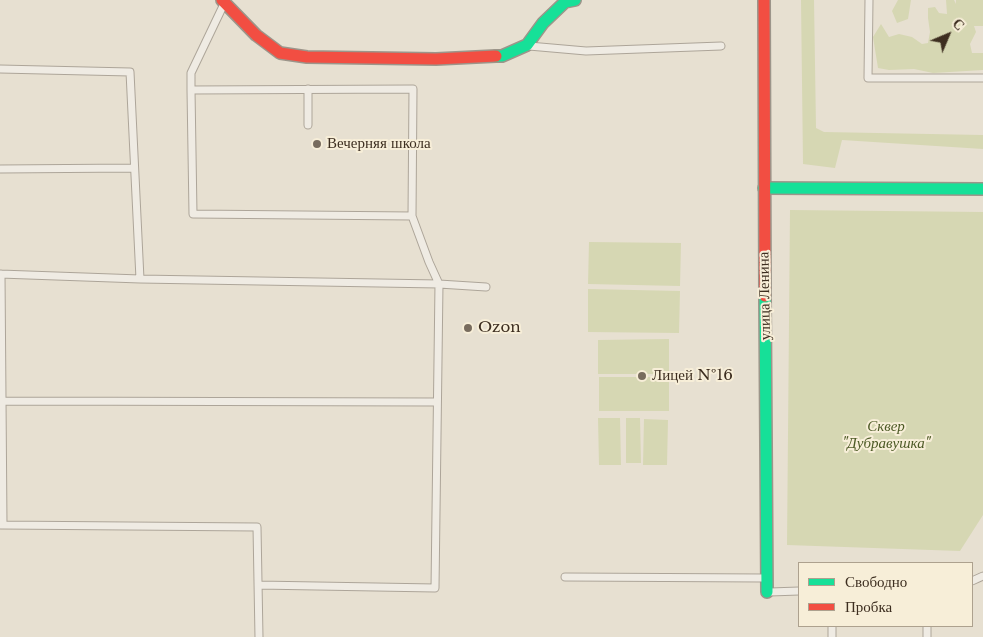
<!DOCTYPE html>
<html>
<head>
<meta charset="utf-8">
<style>
  body { margin:0 }
  #map { position:relative; width:983px; height:637px; overflow:hidden; background:#e7e0d1; font-family:"Libre Baskerville",serif }
  canvas { display:block }
  .legend { position:absolute; left:798px; top:562px; width:175px; height:65px; box-sizing:border-box; background:#f7eed8; border:1px solid #ada18e; margin:0; padding:6px 9px; list-style:none; font-size:15px; color:#3d2e20 }
  .legend li { display:flex; align-items:center; gap:10px; height:25px }
  .legend b { width:25px; border:1px solid #ada18e }
  .north { position:absolute; left:923px; top:10px; width:50px; height:50px; -webkit-text-stroke:4px #f7eed8; paint-order:stroke; rotate:45deg; font-size:14px; font-weight:700; line-height:20px; text-align:center; color:#3d2e20 }
  .north::after { content:''; display:block; margin:auto; width:18px; height:22px; background:#3d2e20; clip-path:polygon(50% 0,100% 100%,50% 72%,0 100%) }
</style>
</head>
<body>
<div id="map">
<canvas width="983" height="637"></canvas>
<ul class="legend">
<li><b style="height:6px;background:#16e098"></b>Свободно</li>
<li><b style="height:6px;background:#f24e42"></b>Пробка</li>
</ul>
<div class="north">С</div>
</div>
<script>
const ctx = document.querySelector('canvas').getContext('2d');
ctx.lineJoin = 'round';
function fill(path, color) { ctx.fillStyle = color; ctx.fill(path, 'evenodd'); }
const shape = rows => new Path2D(rows.map(r => 'M' + r).join(''));
function strokePath(path, color, width, dash) { ctx.strokeStyle = color; ctx.lineWidth = width; ctx.lineCap = dash ? 'butt' : 'round'; ctx.setLineDash(dash || []); ctx.stroke(path); }
function drawText(font, color, halo, rows, align = 'center') {
  ctx.font = font + ' "Libre Baskerville",serif'; ctx.lineWidth = 4; ctx.setLineDash([]); ctx.textBaseline = 'middle'; ctx.strokeStyle = halo; ctx.fillStyle = color; for (const [text, x, y, turn = 0] of rows) {
    ctx.save(); ctx.translate(x, y); ctx.rotate((+turn || 0) * Math.PI / 180); ctx.textAlign = isNaN(turn) ? turn : align; if (halo) ctx.strokeText(text, 0, 0); ctx.fillText(text, 0, 0); ctx.restore();
  }
}
fill(shape([
  [801,0,814,0,816,128,824,132,983,135,983,149,842,140,835,168,803,164],
  [898,0,911,0,908,19,897,23,892,11],
  [946,0,954,0,956,4,956,0,983,0,983,26,974,26,976,32,970,44,972,53,983,53,983,70,933,73,914,69,889,70,878,68,873,37,881,24,889,37,899,34,912,37,922,44,928,43,930,32,928,18,928,8,935,7,939,13,947,14],
  [790,210,983,212,983,515,960,551,787,545],
  [589,242,681,243,680,286,588,284],
  [588,289,680,291,679,333,588,332],
  [669,339,669,374,598,374,598,340],
  [599,377,669,377,669,411,599,411],
  [598,418,620,418,621,465,599,465],
  [626,418,640,418,641,463,626,463],
  [644,419,668,420,667,465,643,465]
]), '#d6d7b3');
const lane = shape([
  [869,0,868,78,983,78],
  [529,46,586,51,721,46],
  [0,69,130,72,140,279],
  [308,89,308,125],
  [191,90,413,89,412,216,193,214,191,90,191,73,223,6],
  [0,169,134,168],
  [412,216,429,262,439,284,486,287],
  [0,274,140,279,439,284,435,588,258,585],
  [1,274,3,525],
  [3,401,437,402],
  [0,525,257,527,259,637],
  [565,577,764,578],
  [972,581,983,576],
  [770,592,799,591],
  [832,626,832,637],
  [927,637,927,626]
]);
const fast = shape([
  [496,56,502,56,527,45,543,23,565,2,575,0],
  [764,188,983,189],
  [765,296,767,592]
]);
const jam = shape([
  [222,0,256,35,280,53,307,57,436,59,496,56],
  [764,0,765,296]
]);
strokePath(lane, '#ada599', 9);
strokePath(fast, '#9c958a', 14);
strokePath(jam, '#9c958a', 14);
strokePath(lane, '#efebe3', 7);
strokePath(fast, '#16e098', 11);
strokePath(jam, '#f24e42', 11);
for (const [x, y, r, color] of [
  [317,144,5,"#786c5e"],
  [468,328,5,"#786c5e"],
  [642,376,5,"#786c5e"]
]) { const dot = new Path2D(); dot.arc(x, y, r, 0, 2 * Math.PI); ctx.fillStyle = color; ctx.fill(dot); strokePath(dot, '#f7eed8', 2); }
drawText('15px', '#3d2e20', '#f7eed8', [
  ["Вечерняя школа",327,144],
  ["Ozon",478,328],
  ["Лицей №16",652,376]
], 'left');
drawText('15px', '#3d2e20', '#f7eed8', [
  ["улица Ленина",765,296,-91]
]);
drawText('italic 15px', '#4d5a26', '#f7eed8', [
  ["Сквер",886,427],
  ["\"Дубравушка\"",886,444]
]);
</script>
</body>
</html>
